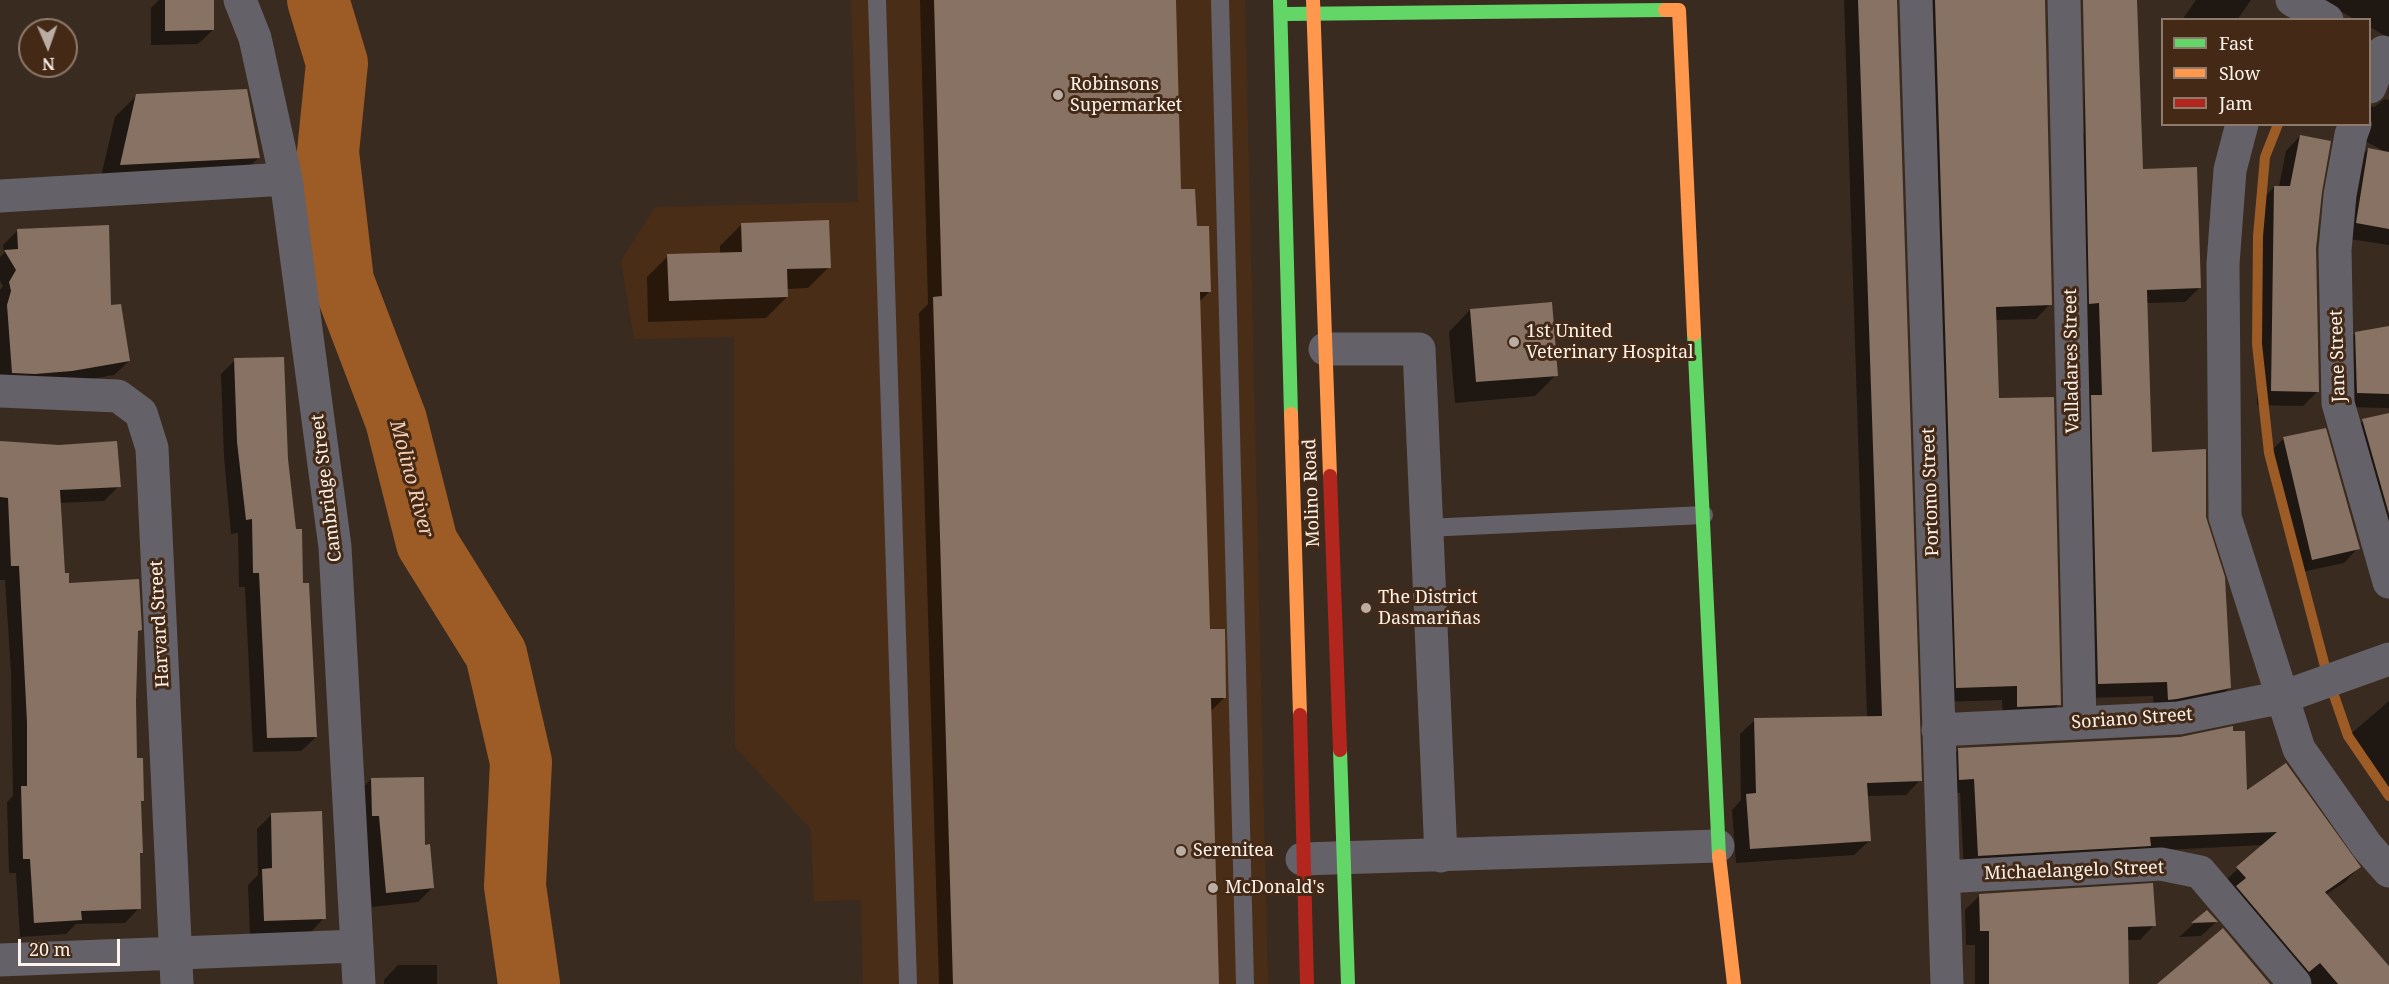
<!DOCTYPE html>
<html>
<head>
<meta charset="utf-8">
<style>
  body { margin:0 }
  #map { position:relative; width:2389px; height:984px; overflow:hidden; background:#3a2b20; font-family:"Noto Serif",serif }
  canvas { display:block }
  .legend { position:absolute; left:2161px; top:18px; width:210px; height:108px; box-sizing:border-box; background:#442a16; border:2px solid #8e7a6b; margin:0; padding:8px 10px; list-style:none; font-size:18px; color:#fdf3eb }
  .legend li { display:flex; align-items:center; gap:12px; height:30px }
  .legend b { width:30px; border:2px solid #8e7a6b }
  .north { position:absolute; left:18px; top:18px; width:60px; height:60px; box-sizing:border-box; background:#442a16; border:2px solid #8e7a6b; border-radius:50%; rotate:178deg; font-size:16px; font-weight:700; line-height:24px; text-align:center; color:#fdf3eb }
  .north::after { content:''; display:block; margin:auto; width:21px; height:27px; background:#b9ada4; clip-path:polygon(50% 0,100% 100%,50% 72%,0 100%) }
  .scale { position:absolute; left:18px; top:939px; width:102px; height:27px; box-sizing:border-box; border:3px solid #fdf3eb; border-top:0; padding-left:8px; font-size:18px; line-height:21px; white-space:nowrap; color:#fdf3eb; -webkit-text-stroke:4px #442a16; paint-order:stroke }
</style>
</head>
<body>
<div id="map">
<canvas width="2389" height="984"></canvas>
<ul class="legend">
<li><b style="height:8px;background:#63d668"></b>Fast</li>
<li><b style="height:8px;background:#ff974d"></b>Slow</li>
<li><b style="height:8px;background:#b3261e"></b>Jam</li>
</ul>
<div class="north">N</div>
<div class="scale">20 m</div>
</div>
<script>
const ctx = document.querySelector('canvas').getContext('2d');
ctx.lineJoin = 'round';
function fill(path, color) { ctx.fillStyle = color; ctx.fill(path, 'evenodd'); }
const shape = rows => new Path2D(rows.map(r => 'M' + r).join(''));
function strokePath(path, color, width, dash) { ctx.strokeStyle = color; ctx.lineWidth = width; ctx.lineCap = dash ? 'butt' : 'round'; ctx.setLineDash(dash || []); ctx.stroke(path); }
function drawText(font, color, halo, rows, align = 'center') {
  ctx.font = font + ' "Noto Serif",serif'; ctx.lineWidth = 6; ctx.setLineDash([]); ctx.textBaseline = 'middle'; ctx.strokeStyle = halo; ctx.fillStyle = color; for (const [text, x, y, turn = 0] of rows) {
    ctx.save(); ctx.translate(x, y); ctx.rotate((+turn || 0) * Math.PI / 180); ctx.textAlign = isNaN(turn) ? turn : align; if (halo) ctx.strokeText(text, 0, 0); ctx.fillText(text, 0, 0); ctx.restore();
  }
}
fill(shape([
  [851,0,1245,0,1268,984,863,984,861,900,814,901,811,829,735,747,734,337,634,339,621,261,655,207,858,202]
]), '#4a2d16');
fill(shape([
  [159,0,212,0,213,30,198,44,151,45,151,8],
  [920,0,1174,0,1180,191,1195,228,1209,292,1199,302,1208,631,1225,697,1210,712,1217,984,939,984,919,313,928,304],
  [1844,0,1896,0,1920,780,1906,795,1866,796,1869,841,1854,855,1736,863,1732,810,1741,800,1740,734,1755,720,1867,717],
  [1913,0,2044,0,2050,304,2036,319,1995,320,1997,400,2059,704,2045,719,2003,721,2002,700,1942,702],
  [2085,0,2136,0,2141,171,2200,287,2185,302,2146,303,2150,453,2205,518,2229,688,2214,703,2154,713,2153,696,2084,698,2072,146,2084,133],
  [2196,0,2251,0,2237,20,2182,20],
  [2321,0,2389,0,2389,38,2370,27,2370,20,2356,20],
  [137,95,259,157,238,178,99,185,115,117],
  [2385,99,2389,100,2389,245,2343,238,2354,164,2368,149,2384,151,2359,138,2370,124,2370,106,2374,107],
  [2300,136,2320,192,2315,248,2318,391,2303,406,2257,405,2260,202,2274,187,2279,187,2286,151],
  [741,225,829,267,808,288,787,289,787,297,766,318,648,322,647,277,668,256,720,254,720,246],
  [17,231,109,307,129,361,114,375,56,385,0,387,0,290,3,286,0,281,0,257,4,253,3,245],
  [1470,310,1556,375,1535,396,1455,403,1449,332],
  [2389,328,2389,408,2343,407,2341,348,2356,333],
  [235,360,287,459,316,737,301,751,253,752,245,587,239,587,238,533,231,534,224,457,221,374],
  [2389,415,2389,578,2348,435,2363,421],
  [2325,430,2358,548,2344,563,2297,573,2269,453,2283,439],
  [0,443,119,486,104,501,59,503,63,575,68,584,140,630,137,633,135,701,136,760,143,800,140,803,141,852,138,856,139,908,125,923,76,924,66,934,20,937,16,873,9,873,7,802,13,796,11,672,5,580,0,580],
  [2389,701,2389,792,2345,739],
  [1959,749,2246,792,2359,867,2345,882,2325,895,2389,969,2389,984,2311,984,2223,883,2263,845,2144,851,1964,870,1960,793,1945,793,1944,764],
  [371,779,424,846,432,888,418,902,372,907,365,830,357,794],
  [272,814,324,918,310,933,250,935,248,885,258,875,257,829],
  [1980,895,2154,925,2140,940,2127,940,2127,984,1975,984,1975,945,1966,945,1965,910],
  [2207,912,2216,922,2201,936,2179,937],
  [398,965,437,965,437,984,384,984,384,980]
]), '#0007');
strokePath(shape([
  [2278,124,2265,157,2258,236,2257,344,2269,453,2328,678,2348,736,2389,796]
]), '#9d5b25', 10);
strokePath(shape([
  [318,0,337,63,328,152,343,281,396,420,427,543,496,654,521,762,515,886,529,984]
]), '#9d5b25', 62);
fill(shape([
  [165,0,214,0,214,30,165,31],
  [934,0,1176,0,1181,189,1195,189,1197,226,1209,226,1211,292,1200,292,1210,629,1225,629,1226,698,1211,698,1219,984,953,984,933,297,942,296],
  [1858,0,1897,0,1922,781,1867,783,1871,841,1750,849,1746,794,1756,793,1754,718,1882,716],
  [1935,0,2045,0,2052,305,1996,307,1999,398,2054,397,2061,705,2017,707,2017,686,1956,688],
  [2083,0,2137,0,2143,169,2197,167,2201,288,2147,290,2152,452,2206,449,2206,517,2225,577,2231,688,2177,699,2168,700,2167,682,2098,684,2091,395,2102,395,2099,303,2089,304],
  [247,89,260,158,120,165,136,94],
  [2300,135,2331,141,2322,192,2316,248,2319,392,2271,391,2274,186,2290,186],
  [2368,148,2389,152,2389,229,2356,223],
  [829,220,831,268,787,269,788,297,669,301,667,254,742,252,741,223],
  [109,225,111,305,121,304,130,361,72,371,35,374,12,373,7,305,11,291,9,282,16,270,4,250,18,249,17,229],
  [1552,302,1558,376,1476,382,1470,309],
  [2389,326,2389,394,2357,393,2355,332],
  [284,357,288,459,296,529,302,529,303,583,309,583,317,737,267,738,259,573,253,573,252,519,246,520,237,442,234,358],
  [2389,413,2389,514,2362,419],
  [2326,428,2360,549,2312,560,2283,437],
  [0,441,59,445,117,441,121,487,60,490,65,573,69,573,69,583,139,579,142,630,138,631,136,701,137,758,143,758,144,801,141,801,143,853,140,853,141,909,81,911,82,920,34,923,30,859,23,859,21,786,27,786,27,722,19,566,11,566,8,498,0,497],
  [2233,726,2233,731,2245,731,2247,790,2286,763,2361,867,2325,892,2389,966,2389,984,2338,984,2320,963,2309,972,2236,886,2246,878,2236,867,2277,832,2150,837,2151,846,1978,856,1974,779,1959,780,1958,748,2180,737],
  [424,777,425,845,430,844,434,888,386,893,379,816,372,816,371,778],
  [322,811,326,919,264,921,262,869,272,868,271,813],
  [2153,883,2156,926,2128,927,2129,984,1989,984,1989,931,1980,931,1979,894],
  [2207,910,2218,922,2191,923],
  [2223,928,2270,984,2157,984]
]), '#887263');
strokePath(shape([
  [877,0,908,984],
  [1220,0,1245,984],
  [1426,528,1704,515]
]), '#656168', 18);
strokePath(shape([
  [240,0,255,38,286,179,335,547,359,984],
  [1916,0,1947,984],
  [2064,0,2080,723],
  [2292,0,2327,20],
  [2370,87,2383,52],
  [2242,124,2230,170,2223,264,2225,517,2299,749,2367,846,2389,871],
  [2355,124,2351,135,2340,195,2335,250,2338,403,2389,582],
  [0,196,286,179],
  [1325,349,1419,349,1441,856],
  [0,391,118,396,141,413,152,448,177,984],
  [1938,730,2179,718,2283,697,2389,659],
  [1302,859,1718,846],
  [1945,877,2161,864,2200,872,2295,984],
  [0,960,357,946]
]), '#656168', 33);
strokePath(shape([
  [1280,0,1291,414],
  [1286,14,1665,10],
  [1694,334,1719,856],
  [1340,750,1348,984]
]), '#63d668', 14);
strokePath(shape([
  [1313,0,1330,476],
  [1665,10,1679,10,1694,334],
  [1291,414,1300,715],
  [1719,856,1734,984]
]), '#ff974d', 14);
strokePath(shape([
  [1330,476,1340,750],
  [1300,715,1307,984]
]), '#b3261e', 14);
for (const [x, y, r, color] of [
  [1058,95,6,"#b9ada4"],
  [1514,342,6,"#b9ada4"],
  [1366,608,6,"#b9ada4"],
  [1181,851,6,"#b9ada4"],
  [1213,888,6,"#b9ada4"]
]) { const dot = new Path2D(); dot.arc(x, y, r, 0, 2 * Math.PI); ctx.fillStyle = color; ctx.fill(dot); strokePath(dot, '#442a16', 2); }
drawText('18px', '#fdf3eb', '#442a16', [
  ["Robinsons",1070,85],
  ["Supermarket",1070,106],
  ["1st United",1526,332],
  ["Veterinary Hospital",1526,353],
  ["The District",1378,598],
  ["Dasmariñas",1378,619],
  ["Serenitea",1193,851],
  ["McDonald's",1225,888]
], 'left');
drawText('18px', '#fdf3eb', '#442a16', [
  ["Jane Street",2338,356,-92],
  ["Valladares Street",2072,361,-91],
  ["Cambridge Street",327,488,-97],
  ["Portomo Street",1931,492,-92],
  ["Molino Road",1312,493,-92],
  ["Harvard Street",160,624,-93],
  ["Soriano Street",2132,719,-4],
  ["Michaelangelo Street",2074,871,-2]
]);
drawText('italic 20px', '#f4ccb1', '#442a16', [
  ["Molino River",411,479,75]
]);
</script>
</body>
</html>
